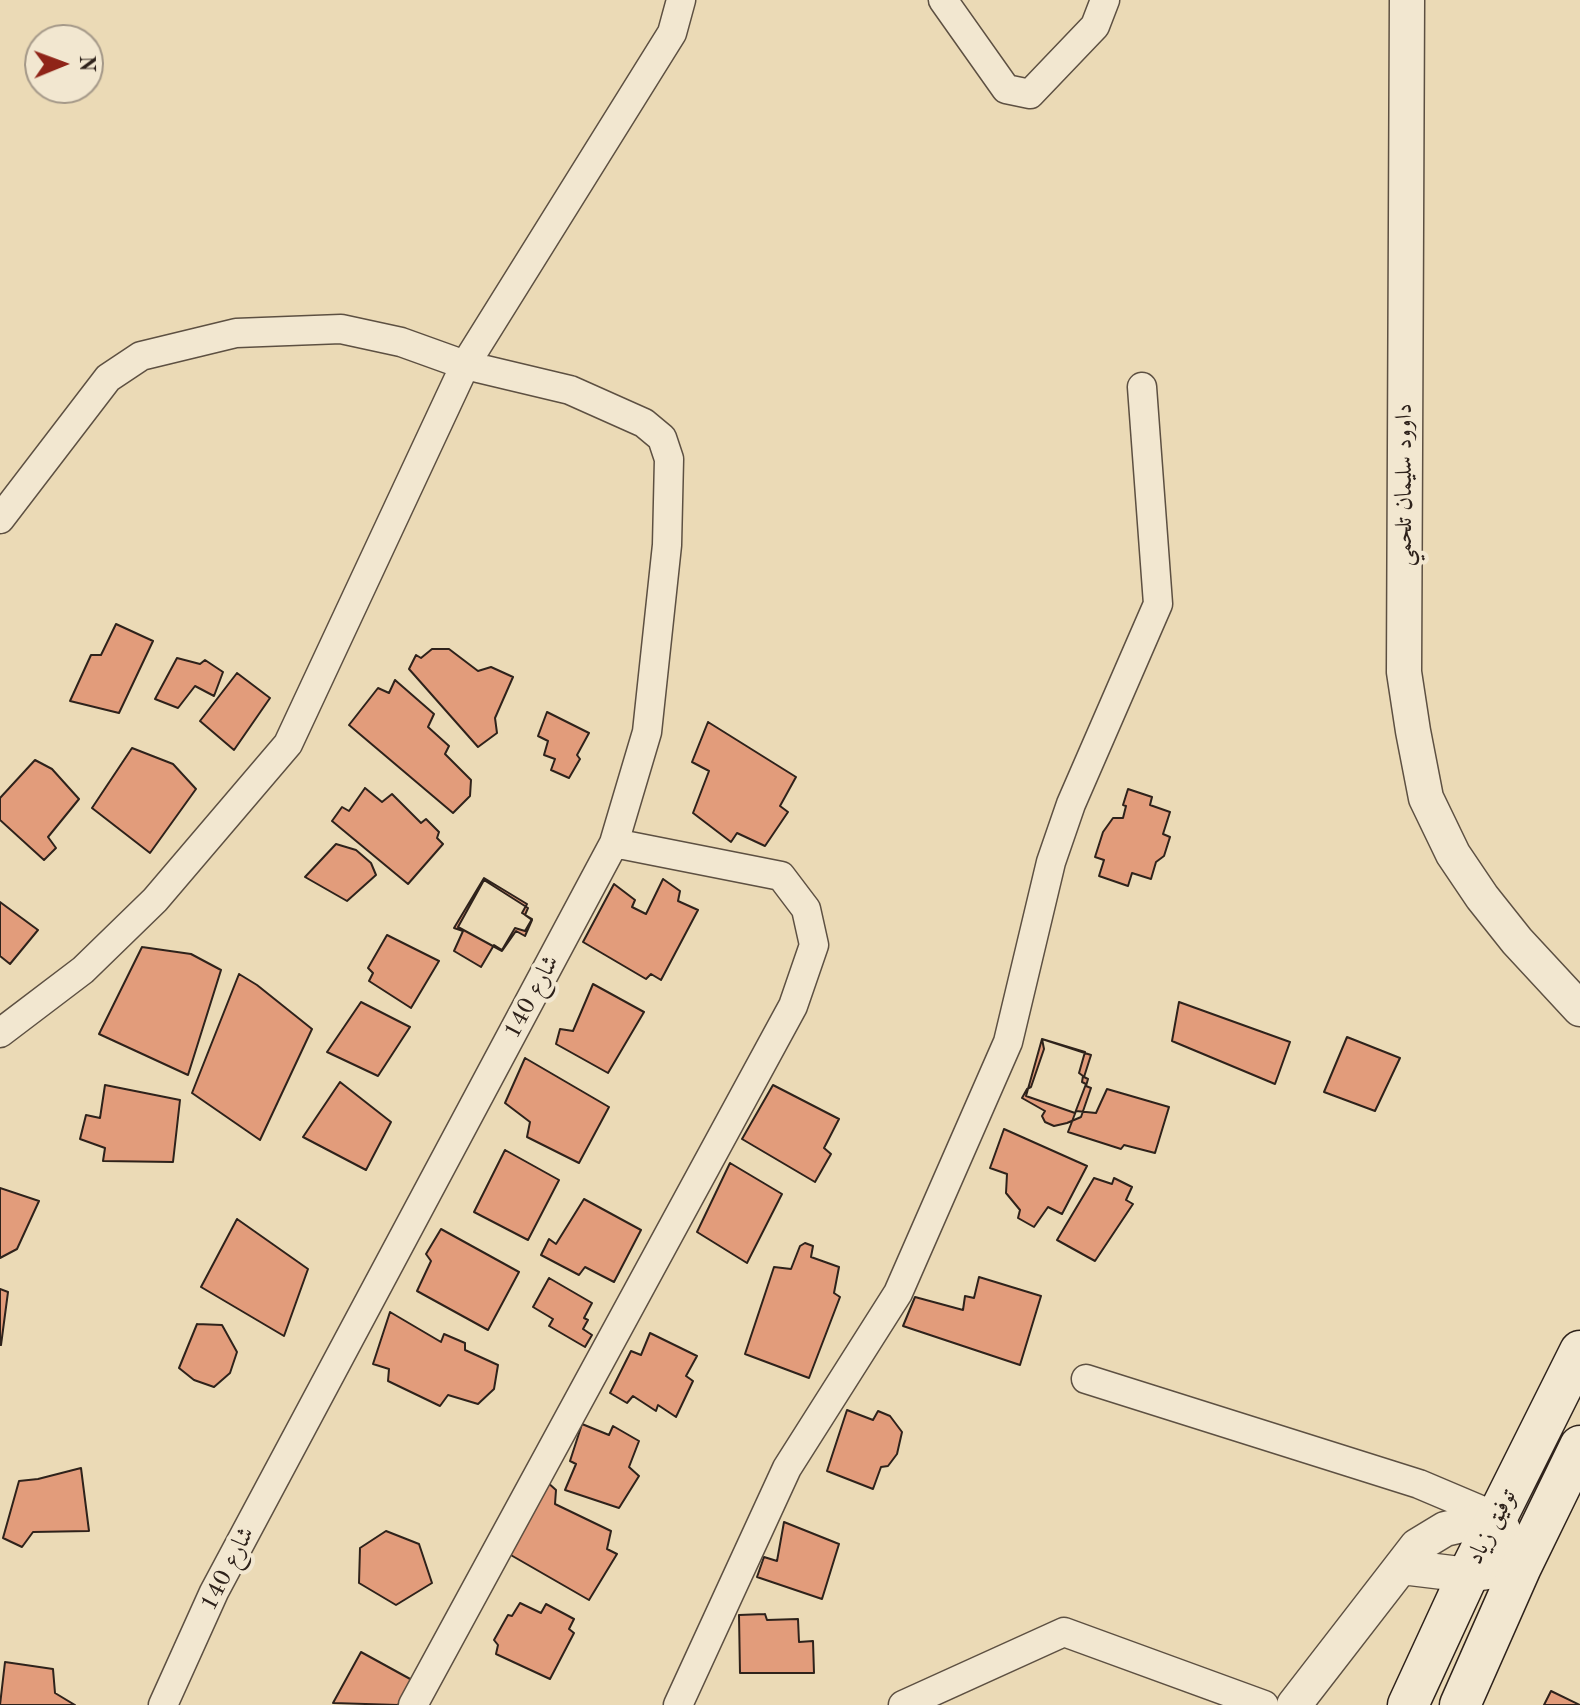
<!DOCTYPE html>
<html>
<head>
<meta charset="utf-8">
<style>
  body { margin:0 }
  #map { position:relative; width:1580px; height:1705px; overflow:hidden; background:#ebdab6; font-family:"Old Standard TT",serif }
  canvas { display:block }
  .north { position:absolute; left:24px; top:24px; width:80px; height:80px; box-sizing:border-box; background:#f2e7d0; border:2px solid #a49888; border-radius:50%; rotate:89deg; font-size:22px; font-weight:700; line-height:32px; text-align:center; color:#2e221b }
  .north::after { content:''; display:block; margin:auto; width:28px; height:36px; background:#8f2418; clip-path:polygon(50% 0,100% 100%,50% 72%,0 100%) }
</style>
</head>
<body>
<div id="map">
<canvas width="1580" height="1705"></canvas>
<div class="north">N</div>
</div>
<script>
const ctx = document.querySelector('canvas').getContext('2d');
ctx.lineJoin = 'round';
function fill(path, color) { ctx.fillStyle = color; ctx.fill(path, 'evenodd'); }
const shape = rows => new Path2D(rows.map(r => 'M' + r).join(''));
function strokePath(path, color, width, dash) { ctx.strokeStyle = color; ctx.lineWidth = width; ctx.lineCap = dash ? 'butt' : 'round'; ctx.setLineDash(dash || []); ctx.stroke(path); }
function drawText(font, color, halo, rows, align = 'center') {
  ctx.font = font + ' "Old Standard TT",Amiri,serif'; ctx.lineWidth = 8; ctx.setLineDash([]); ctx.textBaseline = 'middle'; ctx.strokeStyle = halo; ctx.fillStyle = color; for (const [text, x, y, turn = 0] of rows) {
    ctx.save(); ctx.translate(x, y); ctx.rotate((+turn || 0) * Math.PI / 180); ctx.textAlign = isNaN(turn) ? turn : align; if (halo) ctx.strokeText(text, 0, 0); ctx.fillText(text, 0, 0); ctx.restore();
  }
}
const building = shape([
  [116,624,153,641,119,713,70,701,91,655,101,655,116,624],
  [432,649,449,649,478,671,491,667,513,677,495,718,497,733,478,747,409,669,416,655,421,658,432,649],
  [177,658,200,664,205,660,223,672,214,696,195,686,178,708,155,699,177,658],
  [237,673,270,698,234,750,200,721,237,673],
  [395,680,434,714,428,727,449,746,445,754,471,780,470,796,453,813,349,725,378,688,389,693,395,680],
  [547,712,589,733,577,755,580,759,569,778,551,770,555,759,544,755,548,741,538,736,547,712],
  [708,722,796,777,780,806,788,812,765,846,737,833,731,842,693,813,709,771,692,762,708,722],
  [132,748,173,764,196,789,150,853,92,808,132,748],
  [35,760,52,769,79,799,48,837,56,848,44,860,0,820,0,798,35,760],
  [365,788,382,802,392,794,421,823,426,819,439,832,437,838,443,844,408,884,332,821,342,807,349,811,365,788],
  [1128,789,1152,797,1150,805,1170,812,1163,834,1170,837,1164,856,1156,862,1151,879,1132,873,1128,886,1099,876,1104,860,1095,857,1103,832,1113,818,1123,818,1126,806,1123,805,1128,789],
  [336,844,356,850,371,863,376,875,347,901,305,877,336,844],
  [484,878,527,904,522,913,532,919,525,931,515,928,502,950,494,945,481,967,454,951,463,931,454,928,484,878],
  [663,879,680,891,678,901,698,910,661,980,651,974,646,979,583,942,614,884,635,900,632,907,646,914,663,879],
  [484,880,528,908,525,915,532,920,525,936,516,931,502,951,458,927,484,880],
  [0,902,38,930,10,964,0,956,0,902],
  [387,935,439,961,411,1008,369,981,373,973,368,968,387,935],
  [142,947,191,954,221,970,188,1075,99,1034,142,947],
  [239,974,257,985,312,1029,260,1140,192,1093,239,974],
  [593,984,644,1012,608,1073,556,1044,560,1029,573,1031,593,984],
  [361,1002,410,1027,378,1076,327,1052,361,1002],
  [1179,1002,1290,1042,1275,1084,1172,1041,1179,1002],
  [1347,1037,1400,1058,1375,1111,1324,1092,1347,1037],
  [1042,1039,1085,1052,1079,1073,1083,1076,1082,1082,1086,1084,1075,1113,1026,1096,1042,1039],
  [1042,1039,1091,1055,1084,1077,1088,1079,1086,1086,1091,1088,1081,1117,1067,1123,1054,1126,1045,1122,1042,1116,1045,1111,1022,1098,1027,1089,1031,1087,1044,1049,1042,1039],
  [525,1058,609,1107,579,1163,527,1137,530,1122,505,1103,525,1058],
  [340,1082,391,1122,366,1170,303,1137,340,1082],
  [105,1085,180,1100,173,1162,103,1161,105,1148,80,1139,86,1115,100,1118,105,1085],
  [773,1085,839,1119,824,1148,831,1154,815,1182,742,1139,773,1085],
  [1107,1089,1169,1107,1155,1153,1124,1145,1121,1149,1068,1132,1076,1111,1096,1113,1107,1089],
  [1004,1129,1087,1166,1062,1214,1048,1207,1034,1227,1018,1218,1020,1210,1006,1193,1007,1174,990,1168,1004,1129],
  [505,1150,559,1180,528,1240,474,1212,505,1150],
  [730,1163,782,1194,747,1263,697,1232,730,1163],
  [1094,1178,1112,1184,1114,1178,1132,1187,1126,1200,1133,1204,1095,1261,1057,1240,1094,1178],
  [0,1188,39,1201,17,1249,0,1258,0,1188],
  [584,1199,641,1230,614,1282,585,1267,579,1275,541,1255,549,1239,556,1244,584,1199],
  [237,1219,308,1269,284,1336,201,1287,237,1219],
  [441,1229,519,1272,488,1330,417,1291,431,1261,426,1254,441,1229],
  [805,1243,813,1246,811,1257,839,1267,834,1293,840,1297,809,1378,745,1354,774,1267,791,1269,800,1246,805,1243],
  [979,1277,1041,1296,1020,1365,903,1326,915,1297,963,1310,965,1296,974,1298,979,1277],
  [549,1278,592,1303,584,1318,588,1320,583,1329,592,1335,585,1347,549,1326,553,1319,533,1307,549,1278],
  [0,1289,8,1292,1,1345,0,1345,0,1289],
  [390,1312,441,1342,444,1334,465,1343,465,1350,498,1365,494,1389,478,1404,448,1395,440,1406,388,1381,389,1369,373,1364,390,1312],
  [197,1324,222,1325,237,1352,230,1373,214,1387,194,1380,179,1368,197,1324],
  [650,1333,697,1356,686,1376,693,1381,676,1417,658,1405,656,1411,633,1396,627,1403,610,1393,631,1351,641,1355,650,1333],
  [847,1410,873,1420,878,1411,890,1416,902,1432,897,1454,888,1466,881,1467,873,1489,827,1471,847,1410],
  [582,1424,609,1435,613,1426,639,1441,629,1467,639,1476,619,1508,565,1490,576,1464,570,1461,582,1424],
  [81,1468,89,1531,33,1532,22,1547,3,1538,19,1481,38,1479,81,1468],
  [546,1481,556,1490,555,1504,611,1531,607,1549,617,1554,589,1600,509,1554,546,1481],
  [784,1522,839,1544,822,1599,757,1577,764,1557,777,1561,784,1522],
  [386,1531,419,1544,432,1583,396,1605,359,1583,360,1548,386,1531],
  [520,1603,541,1613,546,1604,574,1619,569,1629,574,1633,550,1679,496,1654,498,1645,494,1640,508,1615,512,1616,520,1603],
  [765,1614,767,1620,798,1619,799,1642,813,1641,814,1673,740,1673,739,1615,765,1614],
  [361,1652,412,1680,398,1705,333,1703,361,1652],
  [5,1662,53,1669,55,1693,75,1705,0,1705,5,1662],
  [1551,1691,1580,1705,1544,1705,1551,1691]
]);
fill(building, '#e29c7b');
strokePath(building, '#2e221b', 2);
const minor = shape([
  [943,0,1006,89,1030,94,1095,26,1105,0],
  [0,519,108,378,141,356,236,333,341,329,401,342,465,365,570,390,644,423,662,438,669,459,667,545,647,732,614,843,214,1592,163,1705],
  [0,1033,83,970,155,900,288,744,465,365,672,33,681,0],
  [1086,1379,1419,1484,1497,1517],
  [413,1705,793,1006,814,945,806,909,781,876,614,843],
  [678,1705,787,1468,898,1293,1008,1042,1051,862,1071,804,1158,604,1142,387],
  [903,1705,1064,1632,1264,1705]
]);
const tertiary = shape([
  [1407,0,1404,672,1413,731,1426,798,1453,854,1482,897,1517,941,1580,1009],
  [1294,1705,1417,1546,1445,1529,1497,1517,1521,1567,1468,1575,1402,1567]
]);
const secondary = shape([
  [1408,1705,1468,1575,1580,1351],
  [1460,1705,1521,1567,1580,1446]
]);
strokePath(minor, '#5d5042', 31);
strokePath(tertiary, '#5d5042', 37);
strokePath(secondary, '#2e221b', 43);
strokePath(minor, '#f2e7d0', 28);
strokePath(tertiary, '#f2e7d0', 34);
strokePath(secondary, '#f2e7d0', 40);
drawText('24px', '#2e221b', '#f2e7d0', [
  ["داوود سليمان تلحمي",1405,485,-90],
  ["شارع 140",532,997,-62],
  ["توفيق زياد",1492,1527,-63],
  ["شارع 140",228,1569,-63]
]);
</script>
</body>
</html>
